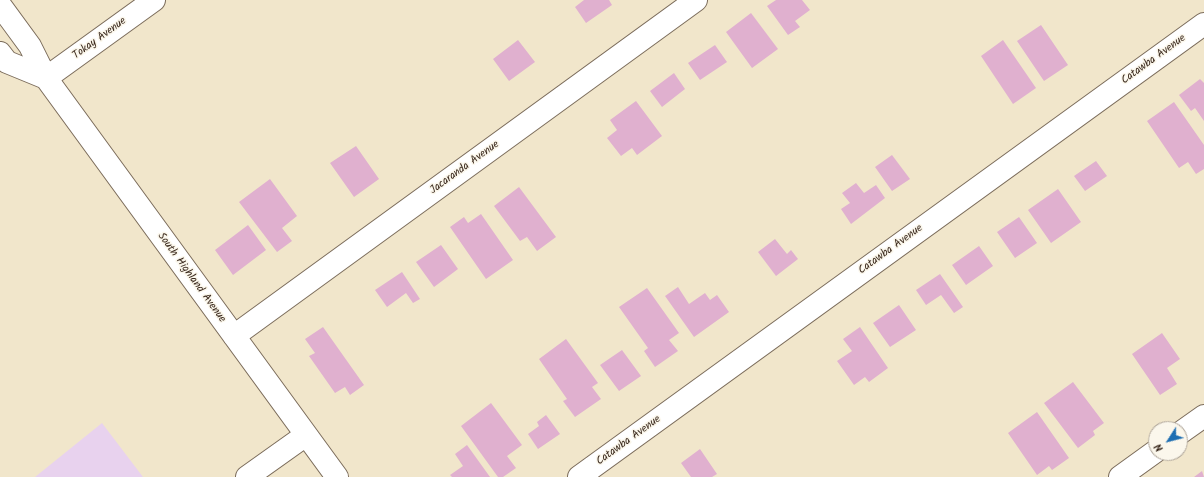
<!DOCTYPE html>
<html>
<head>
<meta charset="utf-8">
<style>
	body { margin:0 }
	#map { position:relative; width:1204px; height:477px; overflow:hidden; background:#f1e6cb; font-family:Kalam,sans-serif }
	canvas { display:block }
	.north { position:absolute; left:1148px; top:421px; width:40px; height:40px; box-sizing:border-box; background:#fbf7ec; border:1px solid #aea59a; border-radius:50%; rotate:234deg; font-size:11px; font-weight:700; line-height:16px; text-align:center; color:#3b2a1e }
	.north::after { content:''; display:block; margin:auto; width:14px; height:18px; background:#1f6fb2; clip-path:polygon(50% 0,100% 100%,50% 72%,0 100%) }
</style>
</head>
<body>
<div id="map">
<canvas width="1204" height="477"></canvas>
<div class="north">N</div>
</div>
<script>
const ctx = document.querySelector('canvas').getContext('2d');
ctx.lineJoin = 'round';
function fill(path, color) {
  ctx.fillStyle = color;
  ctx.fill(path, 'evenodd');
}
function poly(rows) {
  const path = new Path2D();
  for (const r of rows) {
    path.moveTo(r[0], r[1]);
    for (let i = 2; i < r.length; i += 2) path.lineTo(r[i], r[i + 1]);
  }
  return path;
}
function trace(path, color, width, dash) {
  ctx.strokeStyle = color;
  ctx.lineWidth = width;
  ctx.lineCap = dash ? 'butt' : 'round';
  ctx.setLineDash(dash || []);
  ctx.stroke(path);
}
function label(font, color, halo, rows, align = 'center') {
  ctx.font = font + ' Kalam,sans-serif';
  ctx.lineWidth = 3;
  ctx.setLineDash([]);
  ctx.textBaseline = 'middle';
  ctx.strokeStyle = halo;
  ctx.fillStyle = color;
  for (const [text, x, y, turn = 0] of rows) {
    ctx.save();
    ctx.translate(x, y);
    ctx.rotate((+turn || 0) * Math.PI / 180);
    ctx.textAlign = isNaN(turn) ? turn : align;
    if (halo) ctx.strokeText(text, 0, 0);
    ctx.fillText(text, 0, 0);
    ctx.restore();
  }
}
const built = poly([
	[102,423,143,477,35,477]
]);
const building = poly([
	[584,0,609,0,612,5,586,23,575,7],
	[776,0,802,0,810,10,795,21,800,27,788,35,767,6],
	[751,13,778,49,752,68,726,32],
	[1041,25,1068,65,1044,81,1017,41],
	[518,40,535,62,509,81,493,59],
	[1003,40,1036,88,1013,104,981,56],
	[715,45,727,62,700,80,688,63],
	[674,73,685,89,662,107,650,91],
	[1200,79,1204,83,1204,121,1195,108,1191,111,1179,95],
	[636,101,662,136,637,155,632,148,621,156,607,138,617,130,610,120],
	[1174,102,1204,145,1204,169,1196,174,1188,162,1179,168,1147,121],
	[356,146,379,179,354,197,330,163],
	[892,155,910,179,892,191,875,167],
	[1096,161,1107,176,1085,191,1074,176],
	[270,179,297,216,282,228,292,241,277,252,239,202],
	[856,183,864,193,876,185,885,198,851,224,841,209,850,203,842,193],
	[519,187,556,237,537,251,527,237,520,241,494,206],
	[1058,189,1081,222,1051,243,1028,210],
	[481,214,513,260,486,279,450,227,464,217,468,223],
	[1019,217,1037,243,1015,258,997,232],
	[248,225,266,250,233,275,215,250],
	[775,239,787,254,791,250,798,259,776,276,758,252],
	[441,245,458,269,434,287,416,262],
	[979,246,993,266,966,285,952,265],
	[402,272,420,299,413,303,406,293,387,307,375,290],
	[940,274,963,307,954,313,941,295,926,305,916,290],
	[678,287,689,304,705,293,710,300,717,295,729,312,694,337,665,296],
	[647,288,679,333,669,340,678,351,655,367,644,351,648,348,619,307],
	[899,305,916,330,890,347,873,323],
	[323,327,364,385,350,395,345,387,335,393,309,356,315,353,305,339],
	[860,327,888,368,869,382,865,377,854,385,837,361,852,351,843,339],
	[1162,333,1180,359,1167,368,1177,384,1160,395,1132,354],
	[566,339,598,383,592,387,601,399,575,417,563,401,567,399,539,359],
	[622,350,641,376,619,391,600,365],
	[1073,382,1104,423,1093,431,1095,435,1078,448,1044,403],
	[491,403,522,445,507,456,516,468,503,477,498,477,461,426],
	[1037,412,1069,458,1052,470,1049,466,1037,475,1008,433],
	[546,415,560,434,538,449,528,434,539,426,537,422],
	[467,445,490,477,452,477,450,475,463,466,455,454],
	[700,449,717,474,712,477,691,477,681,463],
	[1202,471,1204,477,1194,477]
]);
const minor = poly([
	[0,5,30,46,46,78,337,477],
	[0,53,7,62,46,78],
	[46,78,154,0],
	[234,336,696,0],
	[1180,433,1204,416],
	[247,477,306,435],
	[579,477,1204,24],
	[1120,477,1156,451]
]);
const streetNames = [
	["Tokay Avenue",100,39,-36],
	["Catawba Avenue",1154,60,-36],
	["Jacaranda Avenue",465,168,-36],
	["Catawba Avenue",891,250,-36],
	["South Highland Avenue",191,278,54],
	["Catawba Avenue",629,441,-36]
];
fill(built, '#e8d2ee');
fill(building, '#e0b0cf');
trace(minor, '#7b6c5b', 24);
trace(minor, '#fff', 22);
label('11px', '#3b2a1e', '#fbf7ec', streetNames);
</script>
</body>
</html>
